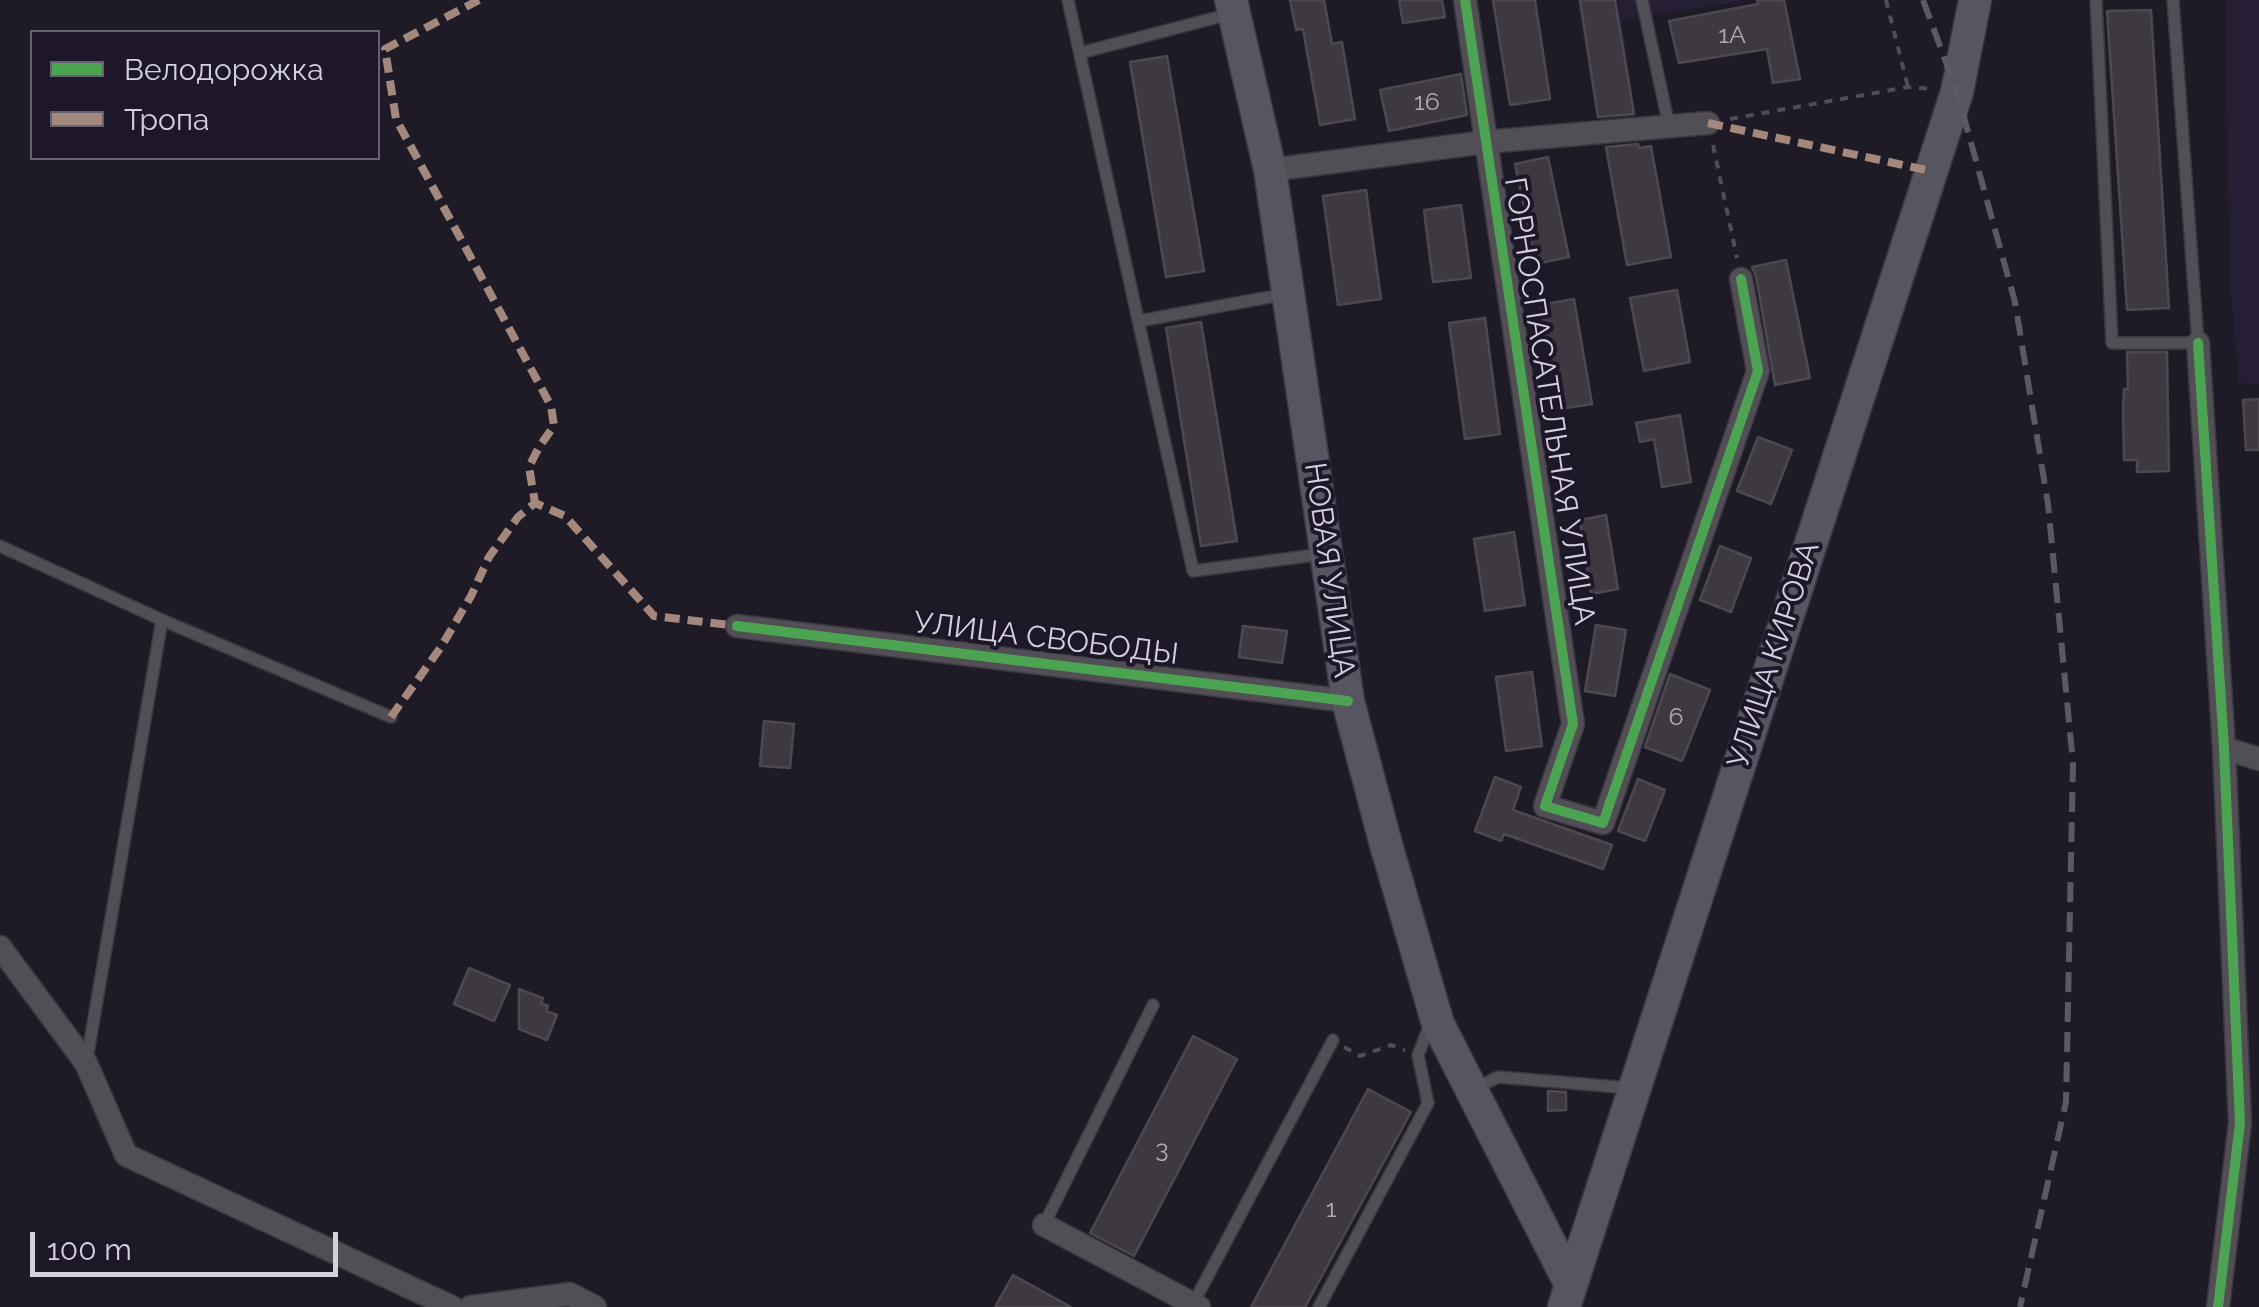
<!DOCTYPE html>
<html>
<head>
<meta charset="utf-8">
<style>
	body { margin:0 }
	#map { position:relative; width:2259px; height:1307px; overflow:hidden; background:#1f1b26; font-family:Raleway,sans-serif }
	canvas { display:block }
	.legend { position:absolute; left:30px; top:30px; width:350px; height:130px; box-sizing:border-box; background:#1e172a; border:2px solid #676172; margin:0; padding:12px 18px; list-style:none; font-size:30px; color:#d4d0dd }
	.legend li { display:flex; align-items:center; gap:20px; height:50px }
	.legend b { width:50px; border:2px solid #676172 }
	.scale { position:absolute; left:30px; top:1232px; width:308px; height:45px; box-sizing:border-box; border:5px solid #d4d0dd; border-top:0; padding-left:12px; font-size:30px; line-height:35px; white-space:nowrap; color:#d4d0dd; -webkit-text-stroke:8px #1e172a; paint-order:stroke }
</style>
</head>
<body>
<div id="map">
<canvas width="2259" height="1307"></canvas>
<ul class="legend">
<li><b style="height:12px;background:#4ca352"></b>Велодорожка</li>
<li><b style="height:12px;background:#a5887d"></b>Тропа</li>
</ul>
<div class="scale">100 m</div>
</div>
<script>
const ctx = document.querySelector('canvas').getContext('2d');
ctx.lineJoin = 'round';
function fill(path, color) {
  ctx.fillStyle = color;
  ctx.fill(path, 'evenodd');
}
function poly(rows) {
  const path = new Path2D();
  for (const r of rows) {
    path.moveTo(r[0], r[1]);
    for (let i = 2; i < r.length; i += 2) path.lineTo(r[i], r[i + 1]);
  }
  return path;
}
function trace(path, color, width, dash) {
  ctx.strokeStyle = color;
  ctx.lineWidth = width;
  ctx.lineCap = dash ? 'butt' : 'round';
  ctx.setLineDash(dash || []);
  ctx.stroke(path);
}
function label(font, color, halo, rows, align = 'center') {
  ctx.font = font + ' Raleway,sans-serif';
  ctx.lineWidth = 8;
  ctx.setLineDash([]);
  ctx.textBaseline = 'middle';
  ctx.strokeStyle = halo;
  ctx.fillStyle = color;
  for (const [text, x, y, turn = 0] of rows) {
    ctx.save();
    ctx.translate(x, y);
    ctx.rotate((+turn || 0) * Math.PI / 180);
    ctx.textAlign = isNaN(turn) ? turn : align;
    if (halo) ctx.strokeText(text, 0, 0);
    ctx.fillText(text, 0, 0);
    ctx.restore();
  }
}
const built = poly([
	[1577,0,1741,0,1741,1,1622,20,1638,137,1601,144],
	[2225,0,2259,0,2259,384,2239,383,2230,283]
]);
const building = poly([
	[1290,0,1324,0,1332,44,1342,42,1355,119,1320,125,1303,29,1296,30,1290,0],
	[1399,0,1442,0,1445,17,1403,23,1399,0],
	[1493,0,1535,0,1550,99,1510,105,1493,0],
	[1580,0,1615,0,1634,114,1598,117,1580,0],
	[1757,0,1784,0,1800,79,1773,83,1767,49,1679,63,1669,21,1758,4,1757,0],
	[2151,10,2169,308,2127,310,2107,11,2151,10],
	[1167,56,1204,271,1166,277,1130,62,1167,56],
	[1461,74,1467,115,1389,131,1380,90,1461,74],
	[1638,144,1639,148,1651,146,1671,257,1627,265,1606,147,1638,144],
	[1548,157,1569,257,1536,264,1515,164,1548,157],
	[1366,190,1381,299,1338,305,1323,196,1366,190],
	[1461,205,1471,278,1433,282,1424,210,1461,205],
	[1786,260,1810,378,1775,385,1756,276,1752,267,1786,260],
	[1677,290,1690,362,1644,371,1630,298,1677,290],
	[1574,299,1592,404,1559,409,1541,305,1574,299],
	[1485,318,1500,434,1465,439,1449,323,1485,318],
	[1201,322,1237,541,1201,546,1166,328,1201,322],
	[2127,352,2167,352,2169,471,2137,472,2137,460,2124,460,2123,407,2124,389,2128,389,2127,352],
	[2259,399,2259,450,2246,450,2243,400,2259,399],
	[1680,415,1691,482,1662,487,1654,439,1640,442,1636,423,1680,415],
	[1758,437,1792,450,1771,504,1737,491,1758,437],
	[1606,515,1618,589,1591,594,1580,520,1606,515],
	[1514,532,1525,605,1485,611,1474,539,1514,532],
	[1720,546,1751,558,1731,612,1700,600,1720,546],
	[1596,625,1626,630,1615,696,1585,691,1596,625],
	[1243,626,1287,631,1282,663,1239,657,1243,626],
	[1532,672,1542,746,1506,751,1496,677,1532,672],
	[1670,674,1710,690,1682,761,1645,747,1670,674],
	[764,721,794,724,790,768,760,766,764,721],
	[1495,777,1521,787,1513,810,1612,845,1603,869,1504,834,1501,841,1475,831,1495,777],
	[1638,779,1665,790,1645,841,1618,831,1638,779],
	[469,968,510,985,494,1021,454,1004,469,968],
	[519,989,543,998,541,1003,548,1006,546,1011,557,1015,547,1040,519,1029,519,989],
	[1193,1036,1237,1059,1134,1256,1090,1233,1193,1036],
	[1368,1089,1411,1112,1305,1307,1251,1307,1368,1089],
	[1548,1091,1566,1092,1566,1110,1548,1111,1548,1091],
	[1013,1275,1071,1307,995,1307,1013,1275]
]);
const path = poly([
	[1886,0,1908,87],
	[1730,119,1908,87,1932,89],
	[1713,145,1737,258],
	[1344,1047,1360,1056,1391,1045,1405,1050]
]);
const lane = poly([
	[1068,0,1193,571,1323,554],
	[1642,0,1669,126],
	[2096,0,2112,343,2198,343,2173,0],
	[1080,53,1230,14],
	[1139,321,1286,294],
	[0,546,162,620,87,1059],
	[162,620,391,717],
	[1476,1088,1498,1077,1630,1088],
	[1044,1225,1153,1005],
	[1193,1304,1333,1040],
	[1319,1307,1428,1103,1418,1055,1429,1027,1434,1025]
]);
const street = poly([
	[1465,0,1573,724,1545,806,1603,823,1758,371,1741,279],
	[1270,170,1485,142,1708,123],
	[2198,343,2224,748,2240,1123,2218,1307],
	[737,626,1348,701],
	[2224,748,2259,759],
	[0,947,86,1063,126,1155,452,1307],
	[1044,1225,1199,1307],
	[471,1307,570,1294,595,1307]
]);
const secondary = poly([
	[1231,0,1270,170,1348,701,1385,841,1438,1024,1570,1283],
	[1564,1307,1957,92,1975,0]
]);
const rail = poly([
	[1923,0,1957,92,2015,302,2048,504,2073,763,2066,1102,2020,1307]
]);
const quiet = poly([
	[479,0,385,49,396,119,551,406,554,426,539,447,529,467,535,503],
	[1708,123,1931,171],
	[391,717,441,647,471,596,489,557,518,517,535,503,565,516,654,616,737,626]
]);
const cycleway = poly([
	[1465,0,1573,724,1545,806,1603,823,1758,371,1741,279],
	[2198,343,2224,748,2240,1123,2218,1307],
	[737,626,1348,701]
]);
const numberNames = [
	["1А",1732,35],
	["16",1427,102],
	["6",1676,717],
	["3",1162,1149],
	["1",1331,1209]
];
const streetNames = [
	["ГОРНОСПАСАТЕЛЬНАЯ УЛИЦА",1549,401,81],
	["НОВАЯ УЛИЦА",1329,570,82],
	["УЛИЦА СВОБОДЫ",1046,639,7],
	["УЛИЦА КИРОВА",1774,655,-72]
];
fill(built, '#261e35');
fill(building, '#3e3940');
trace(building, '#4d4750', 2.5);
trace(lane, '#3a373f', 14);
trace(street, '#3a373f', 25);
trace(secondary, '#3a373f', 35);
trace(path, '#504d56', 4, [8, 8]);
trace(lane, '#514e56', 11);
trace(street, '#514e56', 22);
trace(secondary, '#565560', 32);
trace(rail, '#5b5962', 6, [20, 10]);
trace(quiet, '#a5887d', 8, [15, 8]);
trace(cycleway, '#4ca352', 10);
label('25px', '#aeaab6', null, numberNames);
label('30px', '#d4d0dd', '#1e172a', streetNames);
</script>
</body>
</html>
